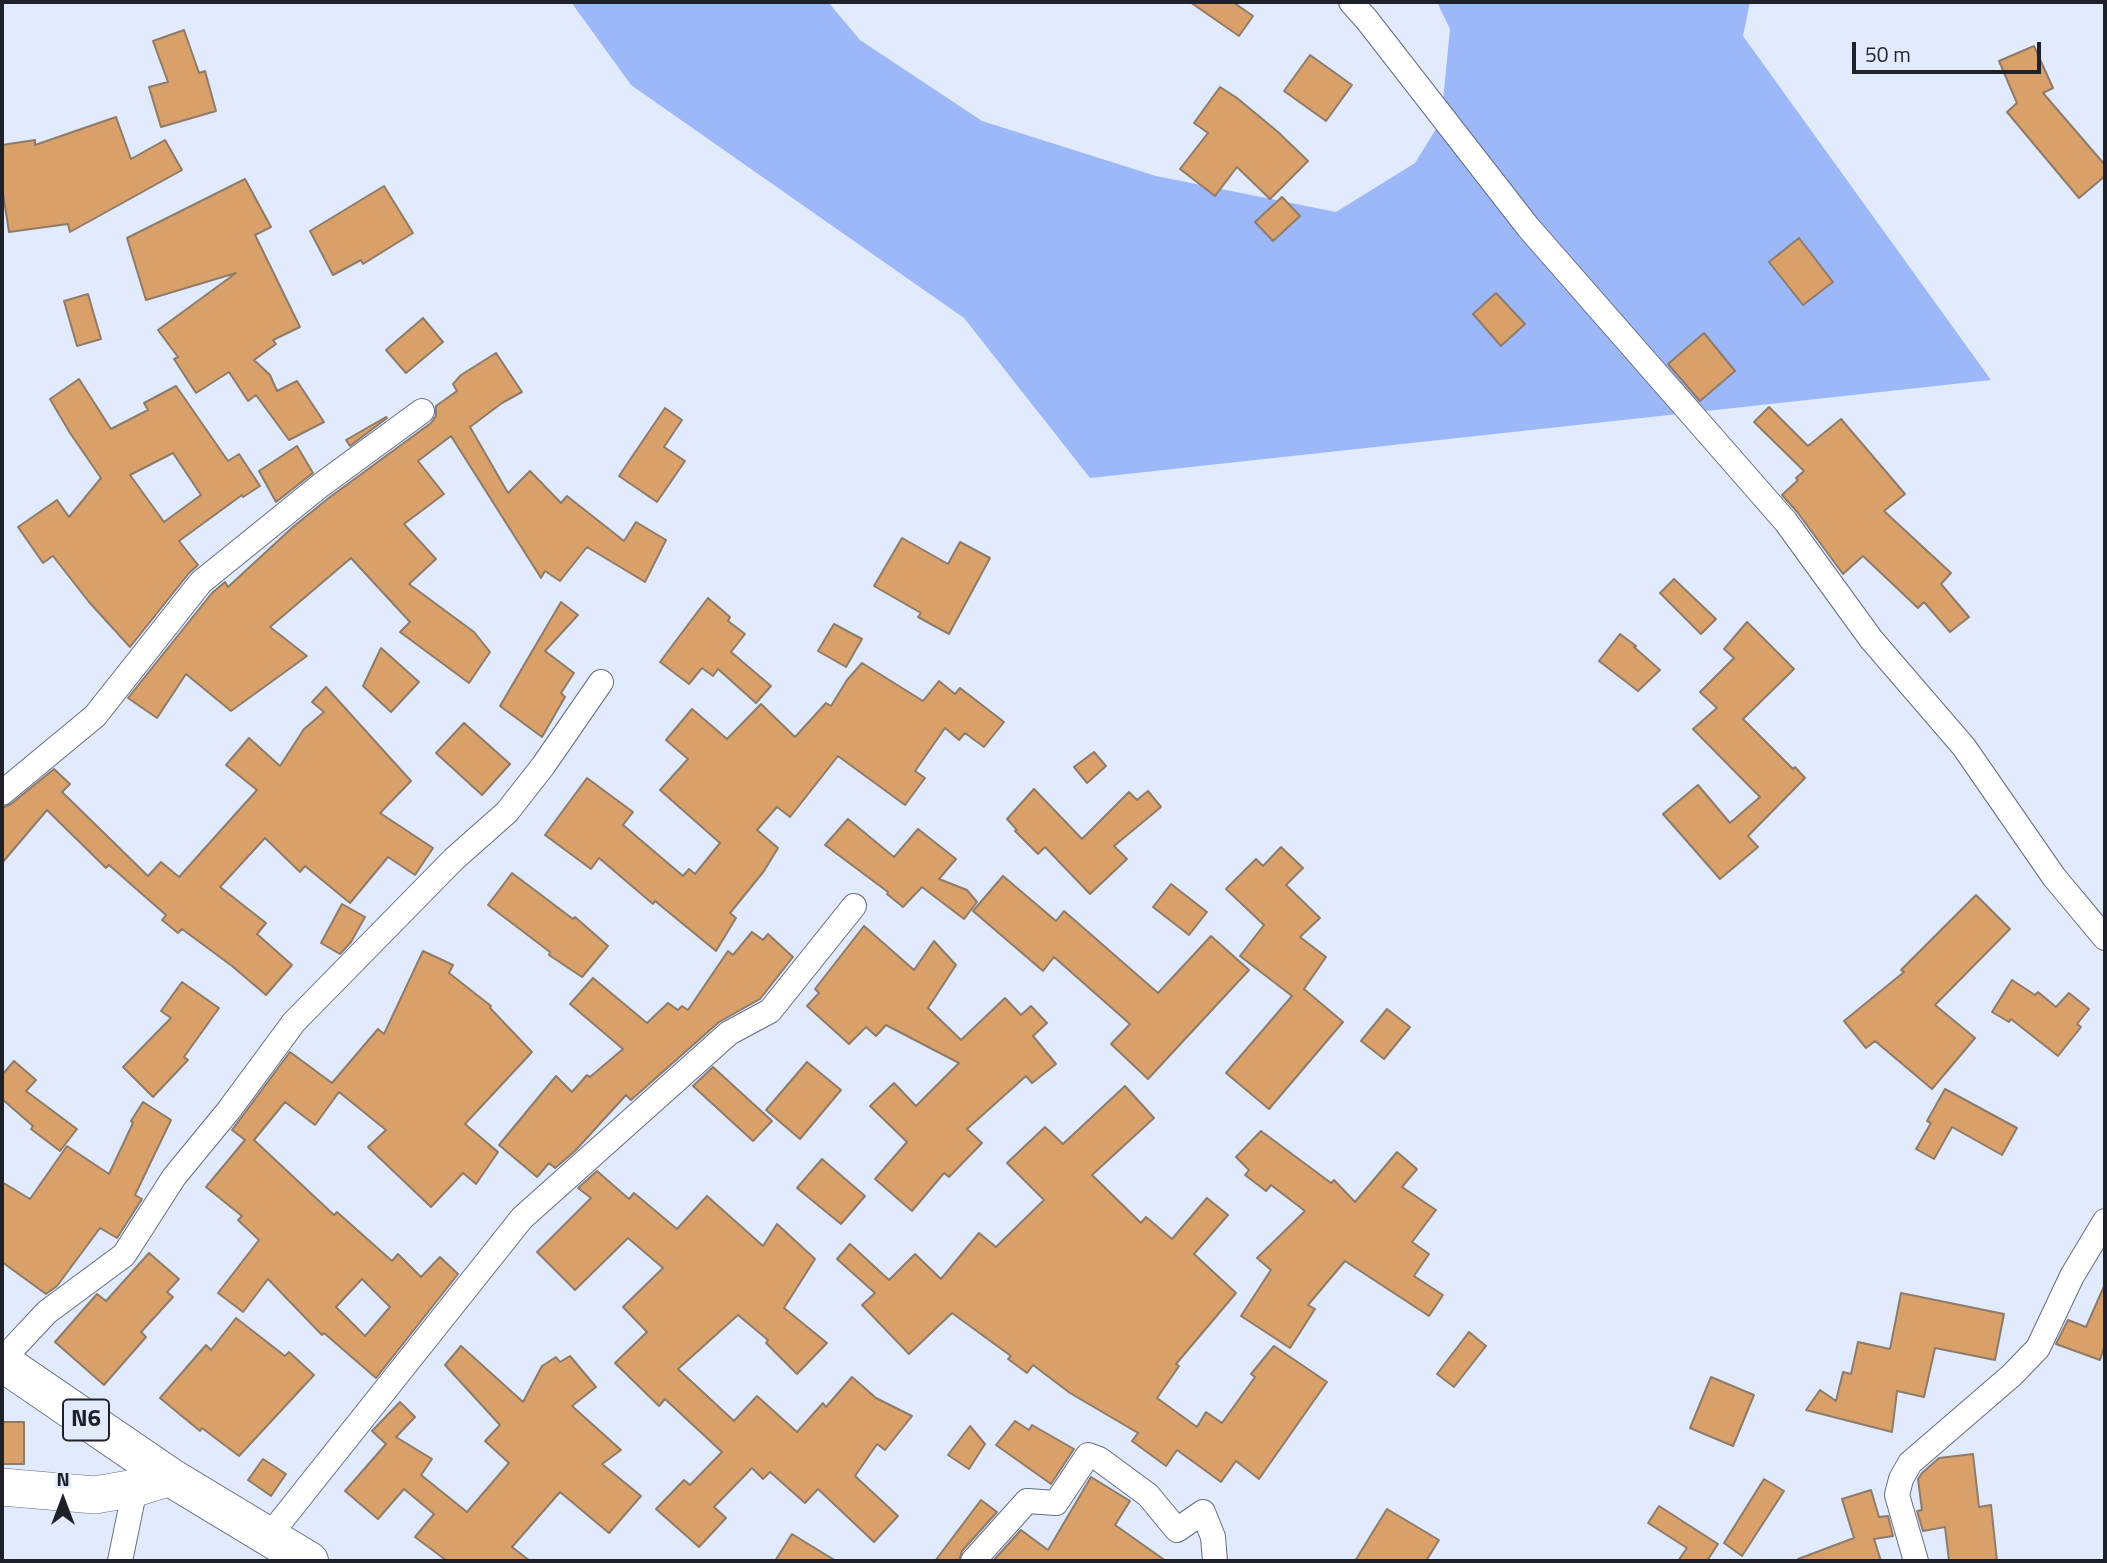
<!DOCTYPE html>
<html>
<head>
<meta charset="utf-8">
<style>
	body { margin:0 }
	#map { position:relative; width:2107px; height:1563px; overflow:hidden; background:#e2ebfe; font-family:"Titillium Web",sans-serif }
	canvas { display:block }
	.frame { position:absolute; inset:0; border:4px solid #1e212a; pointer-events:none }
	.north { position:absolute; left:28px; top:1465px; width:70px; height:70px; -webkit-text-stroke:5px #e2ebfe; paint-order:stroke; rotate:0deg; font-size:19px; font-weight:700; line-height:28px; text-align:center; color:#1e212a }
	.north::after { content:''; display:block; margin:auto; width:24px; height:32px; background:#1e212a; clip-path:polygon(50% 0,100% 100%,50% 72%,0 100%) }
	.scale { position:absolute; left:1852px; top:42px; width:189px; height:32px; box-sizing:border-box; border:4px solid #1e212a; border-top:0; padding-left:9px; font-size:21px; line-height:24px; white-space:nowrap; color:#1e212a; -webkit-text-stroke:5px #e2ebfe; paint-order:stroke }
</style>
</head>
<body>
<div id="map">
<canvas width="2107" height="1563"></canvas>
<div class="frame"></div>
<div class="north">N</div>
<div class="scale">50 m</div>
</div>
<script>
const ctx = document.querySelector('canvas').getContext('2d');
ctx.lineJoin = 'round';
function fill(path, color) {
  ctx.fillStyle = color;
  ctx.fill(path, 'evenodd');
}
function poly(rows) {
  const path = new Path2D();
  for (const r of rows) {
    path.moveTo(r[0], r[1]);
    for (let i = 2; i < r.length; i += 2) path.lineTo(r[i], r[i + 1]);
  }
  return path;
}
function trace(path, color, width, dash) {
  ctx.strokeStyle = color;
  ctx.lineWidth = width;
  ctx.lineCap = dash ? 'butt' : 'round';
  ctx.setLineDash(dash || []);
  ctx.stroke(path);
}
function label(font, color, halo, rows, align = 'center') {
  ctx.font = font + ' "Titillium Web",sans-serif';
  ctx.lineWidth = 7;
  ctx.setLineDash([]);
  ctx.textBaseline = 'middle';
  ctx.strokeStyle = halo;
  ctx.fillStyle = color;
  for (const [text, x, y, turn = 0] of rows) {
    ctx.save();
    ctx.translate(x, y);
    ctx.rotate((+turn || 0) * Math.PI / 180);
    ctx.textAlign = isNaN(turn) ? turn : align;
    if (halo) ctx.strokeText(text, 0, 0);
    ctx.fillText(text, 0, 0);
    ctx.restore();
  }
}
const forest = poly([
	[571,2,828,2,860,40,982,121,1156,176,1336,212,1415,163,1441,121,1450,29,1437,2,1750,2,1743,36,1991,380,1090,478,964,318,631,85]
]);
const building = poly([
	[1190,2,1233,2,1253,16,1239,36,1190,2],
	[184,30,199,73,205,71,216,111,161,127,149,87,168,82,153,41,184,30],
	[2034,46,2053,88,2043,93,2105,165,2105,176,2079,198,2007,112,2017,103,1999,61,2034,46],
	[1310,55,1352,85,1326,121,1284,91,1310,55],
	[1220,87,1237,98,1278,132,1308,161,1270,199,1237,167,1215,196,1180,169,1208,133,1194,123,1220,87],
	[116,117,131,159,165,140,182,170,70,232,68,224,9,232,2,187,2,145,35,140,35,145,116,117],
	[245,179,271,227,255,235,300,327,273,340,276,344,254,360,270,375,277,391,297,381,324,422,289,440,256,395,248,401,229,372,196,393,174,359,178,357,158,330,236,273,146,300,127,238,245,179],
	[384,186,413,233,363,264,361,260,333,275,310,231,384,186],
	[1282,197,1300,216,1273,241,1255,222,1282,197],
	[1799,238,1833,282,1803,305,1769,262,1799,238],
	[1496,293,1525,324,1501,346,1473,314,1496,293],
	[88,294,101,339,77,346,64,301,88,294],
	[423,318,443,342,406,373,386,350,423,318],
	[1704,333,1735,371,1700,401,1668,364,1704,333],
	[496,353,522,392,502,403,470,427,508,493,530,471,561,503,567,496,624,541,636,522,666,540,645,582,587,547,560,581,545,571,541,578,451,436,418,461,444,494,404,524,436,559,409,584,474,632,490,652,469,683,400,632,410,622,351,558,270,627,307,656,231,711,186,674,157,718,128,698,212,593,225,582,228,587,293,527,330,497,431,423,436,416,436,406,457,391,453,384,461,375,496,353],
	[79,379,111,429,148,410,144,403,176,386,228,461,239,454,260,486,243,497,242,495,179,541,198,565,189,573,130,647,89,602,53,556,43,563,18,527,57,500,69,517,101,478,70,433,50,399,79,379],
	[173,453,201,495,164,522,130,475,173,453],
	[1769,407,1808,446,1841,419,1905,494,1884,511,1951,573,1941,584,1969,617,1950,632,1924,602,1918,608,1863,556,1843,574,1798,513,1782,495,1798,480,1796,478,1804,471,1754,422,1769,407],
	[665,408,682,420,664,447,685,461,657,502,619,476,665,408],
	[386,417,387,418,350,446,346,440,386,417],
	[297,446,313,473,276,502,259,471,297,446],
	[902,538,948,564,960,542,990,558,949,634,918,617,921,613,874,586,902,538],
	[1674,579,1716,619,1701,634,1660,593,1674,579],
	[708,598,730,617,728,621,745,634,731,652,771,686,756,703,718,669,713,676,702,668,689,684,660,662,708,598],
	[561,602,578,615,545,651,574,673,561,693,565,697,542,737,500,706,561,602],
	[1747,622,1794,669,1743,719,1793,769,1795,767,1805,778,1748,836,1758,847,1720,879,1663,814,1698,785,1730,823,1760,797,1693,729,1717,708,1700,692,1734,658,1724,649,1747,622],
	[834,624,862,639,846,667,818,651,834,624],
	[1620,634,1636,646,1634,647,1660,670,1638,691,1599,661,1620,634],
	[381,648,419,682,391,712,363,686,381,648],
	[862,663,923,701,939,681,955,694,960,688,1004,722,984,747,965,733,959,740,945,728,915,771,925,778,905,805,838,756,790,817,777,807,757,830,778,848,764,871,730,913,736,918,716,951,655,901,653,904,599,858,591,869,545,835,587,778,633,812,623,825,683,876,689,869,695,874,720,843,660,790,688,759,666,740,692,709,727,739,761,704,795,737,826,703,831,706,847,680,862,663],
	[326,687,411,781,380,813,433,848,415,875,388,857,350,903,305,866,300,872,265,838,220,887,266,923,257,934,292,965,266,995,232,966,182,929,178,933,162,920,166,915,109,865,106,868,47,810,2,863,2,808,11,804,54,769,70,784,62,792,148,876,161,862,179,877,257,790,226,765,249,738,280,766,304,729,324,712,312,702,326,687],
	[464,723,510,764,482,795,436,753,464,723],
	[1094,752,1106,766,1087,783,1074,767,1094,752],
	[1034,789,1082,839,1129,792,1137,800,1148,791,1161,807,1114,846,1127,859,1090,894,1045,847,1038,854,1015,831,1017,830,1007,819,1034,789],
	[848,819,894,857,918,829,956,859,939,879,967,890,977,902,964,919,922,887,903,907,887,894,888,892,825,845,848,819],
	[1281,847,1303,868,1286,885,1320,918,1300,937,1326,957,1304,989,1343,1022,1269,1109,1226,1073,1292,996,1240,956,1264,925,1226,889,1256,859,1263,866,1281,847],
	[512,873,573,919,575,917,608,946,582,977,549,955,550,952,488,905,512,873],
	[1003,876,1056,921,1064,911,1158,993,1211,936,1249,970,1148,1079,1111,1044,1130,1024,1054,957,1043,971,973,911,1003,876],
	[1171,884,1207,912,1189,935,1153,907,1171,884],
	[1976,895,2010,929,1935,1005,1975,1038,1932,1089,1875,1041,1866,1048,1844,1021,1904,972,1901,970,1976,895],
	[342,904,365,917,351,942,340,954,321,943,342,904],
	[864,926,914,970,934,941,956,965,928,1008,961,1040,1005,998,1021,1015,1031,1006,1047,1023,1033,1036,1056,1064,1032,1083,1026,1076,967,1129,982,1143,949,1177,944,1173,912,1211,875,1179,907,1142,870,1106,894,1083,916,1106,959,1063,886,1025,876,1036,866,1027,849,1044,807,1006,819,993,815,989,864,926],
	[752,932,763,940,768,934,793,957,760,999,719,1022,631,1100,626,1095,575,1151,555,1168,549,1163,537,1177,499,1145,556,1076,572,1092,587,1075,590,1077,623,1049,570,1004,593,978,647,1023,668,1003,678,1010,682,1006,688,1010,728,951,733,955,752,932],
	[423,951,453,965,449,973,491,1006,490,1008,532,1052,465,1124,498,1152,476,1184,463,1173,431,1207,368,1147,386,1130,339,1092,315,1125,285,1102,254,1140,334,1215,337,1212,392,1261,398,1254,421,1277,440,1257,458,1274,376,1378,324,1333,322,1335,268,1279,243,1312,218,1293,259,1240,238,1220,242,1216,206,1187,245,1140,232,1130,290,1052,332,1083,378,1029,384,1034,423,951],
	[362,1279,390,1307,365,1336,336,1307,362,1279],
	[2012,980,2035,995,2038,992,2056,1007,2069,993,2089,1009,2077,1024,2081,1027,2058,1056,2011,1019,2009,1022,1992,1012,2012,980],
	[182,982,219,1008,184,1057,188,1060,153,1097,123,1067,171,1018,161,1011,182,982],
	[1387,1009,1410,1027,1384,1059,1361,1041,1387,1009],
	[14,1061,36,1080,26,1091,77,1129,60,1151,31,1129,33,1126,2,1099,2,1075,14,1061],
	[807,1062,841,1090,800,1139,766,1110,807,1062],
	[713,1067,772,1121,753,1141,693,1086,713,1067],
	[1125,1086,1154,1118,1092,1175,1141,1223,1146,1217,1172,1239,1207,1198,1228,1215,1194,1254,1236,1293,1176,1364,1179,1366,1157,1398,1197,1427,1206,1412,1222,1423,1255,1377,1251,1374,1274,1346,1327,1382,1259,1479,1236,1461,1221,1482,1177,1450,1166,1466,1132,1441,1138,1433,1070,1393,1033,1365,1027,1373,1008,1359,1011,1356,952,1313,909,1354,862,1305,875,1293,837,1259,850,1244,889,1280,915,1254,941,1279,979,1233,996,1247,1044,1200,1007,1163,1045,1127,1063,1144,1125,1086],
	[1945,1089,2017,1128,2002,1155,1952,1127,1934,1159,1916,1149,1931,1123,1927,1121,1945,1089],
	[143,1102,171,1120,135,1195,142,1199,117,1238,100,1228,57,1286,46,1294,2,1262,2,1182,30,1199,67,1146,109,1174,133,1123,131,1121,143,1102],
	[1261,1131,1331,1183,1334,1180,1355,1202,1397,1152,1417,1169,1402,1187,1436,1210,1412,1242,1429,1254,1414,1276,1443,1295,1429,1316,1345,1261,1308,1305,1315,1309,1290,1348,1241,1316,1271,1270,1257,1258,1305,1211,1271,1185,1266,1191,1245,1175,1249,1170,1236,1157,1261,1131],
	[822,1159,865,1196,841,1224,797,1188,822,1159],
	[597,1171,629,1199,634,1193,677,1229,707,1196,763,1246,777,1224,815,1259,784,1308,827,1343,797,1374,766,1343,768,1340,738,1315,678,1369,734,1421,757,1396,797,1432,823,1403,826,1407,852,1377,876,1398,912,1416,885,1450,877,1444,855,1476,898,1516,874,1542,818,1489,805,1503,770,1472,763,1479,752,1468,714,1507,726,1518,699,1547,656,1509,684,1480,690,1485,722,1452,665,1399,659,1406,615,1363,647,1332,623,1307,663,1268,628,1238,575,1290,537,1252,591,1198,578,1188,597,1171],
	[149,1253,179,1279,167,1292,173,1297,141,1332,146,1337,104,1385,55,1342,97,1294,106,1301,149,1253],
	[2105,1284,2105,1345,2100,1360,2056,1344,2068,1320,2086,1327,2105,1284],
	[1901,1293,2004,1314,1995,1360,1935,1348,1924,1397,1897,1391,1892,1432,1806,1410,1820,1390,1836,1401,1843,1372,1851,1374,1858,1342,1890,1349,1901,1293],
	[236,1318,285,1356,289,1352,314,1375,239,1456,202,1428,200,1431,160,1398,206,1345,211,1350,236,1318],
	[1469,1332,1486,1346,1454,1387,1437,1374,1469,1332],
	[461,1346,523,1402,542,1366,556,1357,560,1362,570,1356,596,1387,572,1406,621,1450,602,1464,641,1496,609,1533,560,1492,512,1547,530,1561,447,1561,415,1537,434,1514,404,1489,378,1519,345,1491,386,1444,372,1431,400,1402,415,1417,396,1437,432,1459,421,1475,467,1512,509,1463,485,1441,500,1425,445,1365,461,1346],
	[1711,1377,1754,1395,1733,1446,1690,1428,1711,1377],
	[1015,1421,1029,1430,1032,1425,1074,1449,1051,1484,996,1445,1015,1421],
	[2,1422,24,1422,24,1464,2,1464,2,1422],
	[970,1426,985,1444,969,1469,948,1455,970,1426],
	[1973,1454,1979,1507,1991,1505,1997,1561,1949,1561,1945,1527,1923,1531,1917,1511,1922,1510,1918,1479,1922,1473,1939,1458,1973,1454],
	[263,1459,286,1474,271,1496,248,1480,263,1459],
	[1091,1477,1130,1501,1115,1525,1166,1561,993,1561,1021,1530,1048,1550,1091,1477],
	[1764,1479,1784,1491,1742,1556,1724,1543,1764,1479],
	[1871,1490,1879,1517,1888,1516,1893,1536,1874,1539,1881,1561,1798,1561,1798,1559,1854,1538,1842,1499,1871,1490],
	[981,1500,997,1512,962,1551,959,1561,935,1561,981,1500],
	[1659,1506,1718,1544,1707,1561,1678,1561,1687,1548,1648,1523,1659,1506],
	[1387,1509,1439,1540,1426,1561,1355,1561,1387,1509],
	[792,1534,836,1561,775,1561,792,1534]
]);
const street = poly([
	[1351,2,1367,20,1528,227,1786,522,1871,639,1964,747,2054,877,2105,938],
	[2,793,95,716,201,582,321,485,422,411],
	[2,1360,47,1312,124,1255,174,1177,229,1110,294,1022,454,859,507,812,543,766,601,682],
	[269,1536,522,1218,729,1033,770,1011,854,906],
	[120,1561,135,1488],
	[973,1561,1027,1501,1056,1503,1088,1455,1099,1459,1148,1495,1177,1530,1203,1512,1213,1537,1215,1561],
	[1916,1561,1897,1495,1901,1479,1910,1463,2012,1375,2038,1348,2072,1276,2105,1221]
]);
const secondary = poly([
	[2,1487,95,1495,135,1488,170,1477]
]);
const highway = poly([
	[2,1362,170,1477,309,1561]
]);
const shields = [
	[86,1420,46]
];
const shieldNames = [
	["N6",86,1420]
];
fill(forest, '#9cb8f9');
fill(building, '#d9a069');
trace(building, '#8e7b69', 2);
trace(street, '#636c80', 26);
trace(secondary, '#636c80', 38);
trace(highway, '#636c80', 40);
trace(street, '#fff', 24);
trace(secondary, '#fff', 37);
trace(highway, '#fff', 38);
for (const [x, y, w] of shields) {
  const box = new Path2D();
  box.roundRect(x - w / 2, y - 20.5, w, 41, 5);
  ctx.fillStyle = '#e2ebfe';
  ctx.fill(box);
  trace(box, '#1e212a', 2);
}
label('bold 24px', '#1e212a', null, shieldNames);
</script>
</body>
</html>
